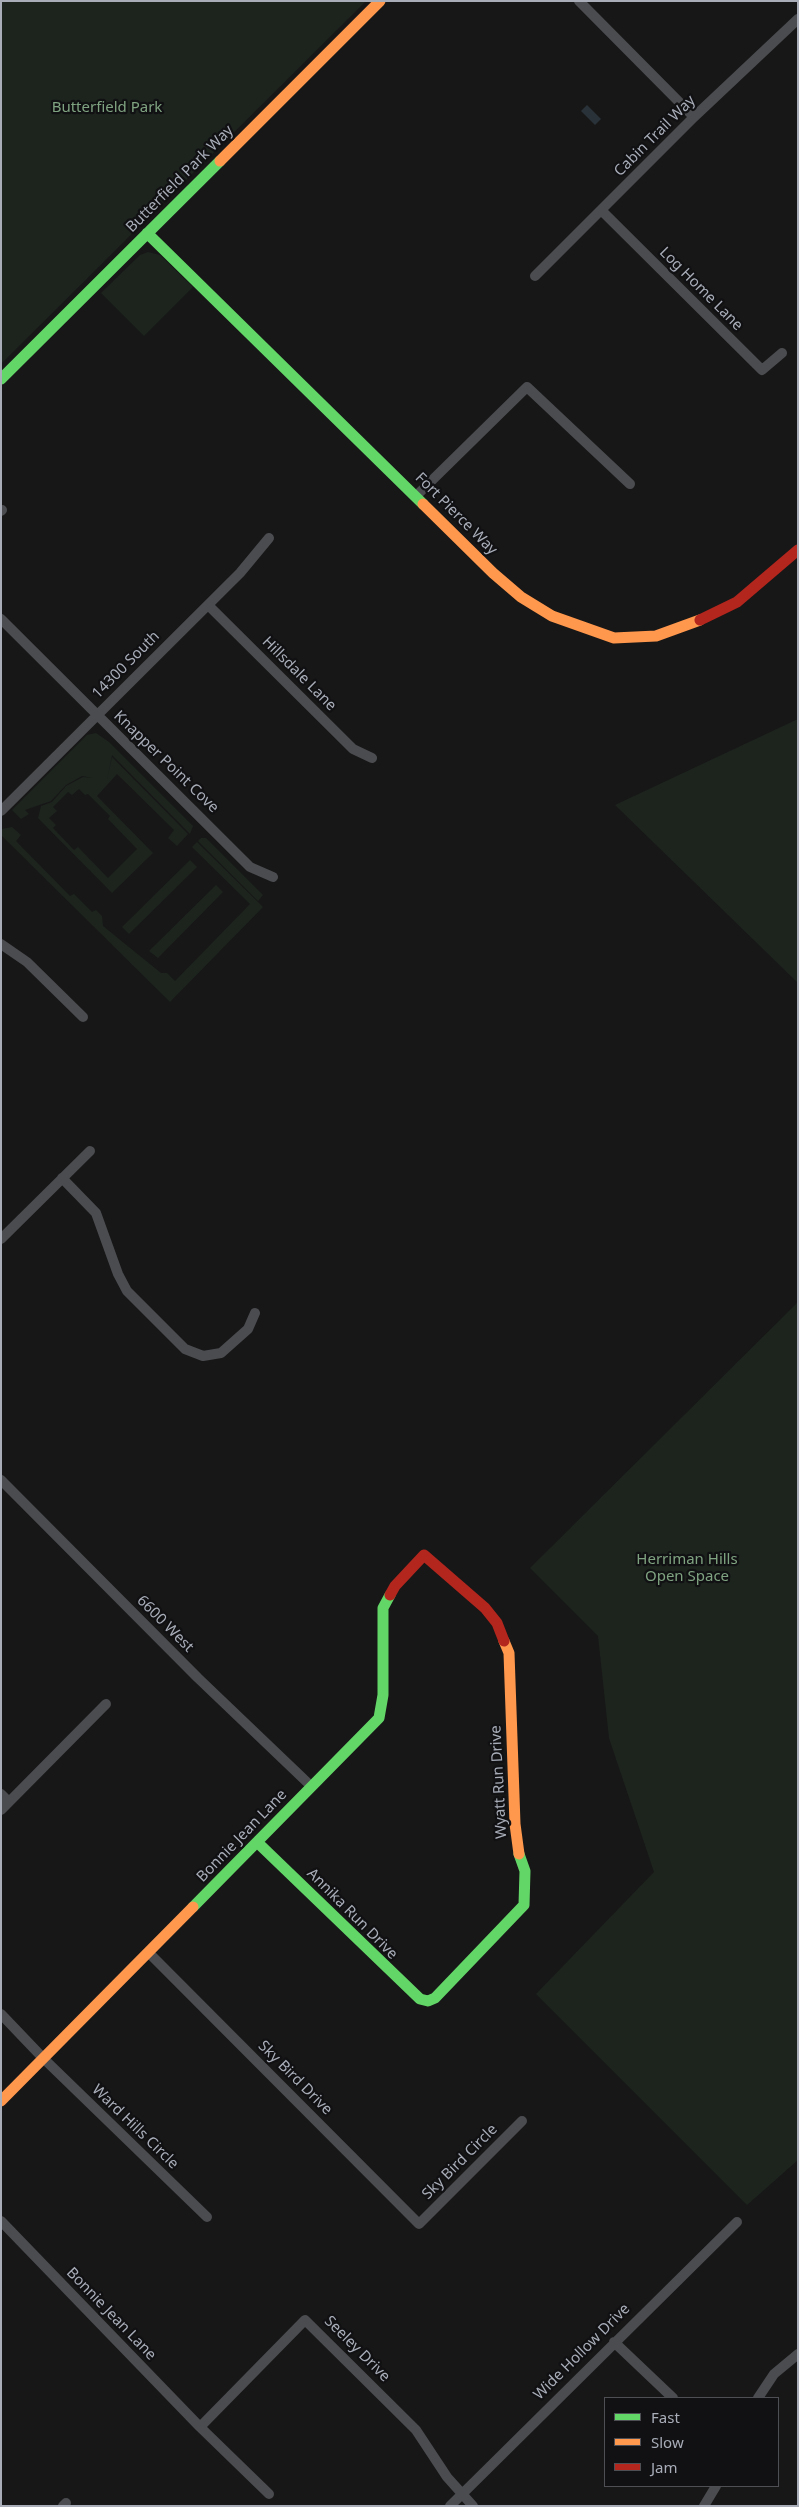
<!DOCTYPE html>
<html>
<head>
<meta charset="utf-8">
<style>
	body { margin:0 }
	#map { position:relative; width:799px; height:2507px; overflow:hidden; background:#171717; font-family:"Noto Sans",sans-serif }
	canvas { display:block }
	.frame { position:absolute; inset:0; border:2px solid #a8adb8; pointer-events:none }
	.legend { position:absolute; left:604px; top:2397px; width:175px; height:90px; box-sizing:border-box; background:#111113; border:1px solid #4d4f55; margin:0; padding:6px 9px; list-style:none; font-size:15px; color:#a8adb8 }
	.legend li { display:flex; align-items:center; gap:10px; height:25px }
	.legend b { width:25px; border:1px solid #4d4f55 }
</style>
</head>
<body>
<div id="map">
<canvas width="799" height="2507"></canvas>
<div class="frame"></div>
<ul class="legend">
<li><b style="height:6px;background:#63d668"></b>Fast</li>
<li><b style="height:6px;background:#ff974d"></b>Slow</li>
<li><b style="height:6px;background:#b3261e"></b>Jam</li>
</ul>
</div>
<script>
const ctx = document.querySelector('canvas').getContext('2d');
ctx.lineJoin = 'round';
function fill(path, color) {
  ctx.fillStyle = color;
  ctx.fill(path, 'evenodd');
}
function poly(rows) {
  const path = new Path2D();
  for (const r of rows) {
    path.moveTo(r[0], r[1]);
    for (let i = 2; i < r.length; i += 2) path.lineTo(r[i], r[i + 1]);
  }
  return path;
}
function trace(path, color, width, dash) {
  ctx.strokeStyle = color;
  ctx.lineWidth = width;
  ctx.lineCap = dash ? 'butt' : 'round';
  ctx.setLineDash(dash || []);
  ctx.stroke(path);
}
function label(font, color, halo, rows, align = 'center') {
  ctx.font = font + ' "Noto Sans",sans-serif';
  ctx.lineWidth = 4.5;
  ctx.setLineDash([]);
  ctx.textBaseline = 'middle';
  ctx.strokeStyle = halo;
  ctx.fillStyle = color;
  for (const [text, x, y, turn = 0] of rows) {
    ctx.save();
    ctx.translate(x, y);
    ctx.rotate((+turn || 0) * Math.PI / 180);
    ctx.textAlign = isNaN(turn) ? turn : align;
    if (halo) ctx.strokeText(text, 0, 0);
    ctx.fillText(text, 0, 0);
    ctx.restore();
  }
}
const green = poly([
	[1,1,366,1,1,364],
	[148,252,160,255,193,287,144,336,101,293,140,255],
	[798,719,798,983,615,805],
	[96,733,109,742,193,826,190,834,112,755,107,780,112,757,188,834,177,846,168,838,174,830,117,774,97,796,153,853,112,893,38,818,41,806,52,802,66,786,83,777,93,778,82,776,66,785,51,801,25,810,29,814,21,819,12,810,87,735],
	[79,789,85,795,88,794,110,816,108,819,137,849,108,878,78,847,74,850,53,828,56,825,49,818,57,811,53,807,68,792,72,795],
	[12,827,21,835,16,841,70,896,74,894,92,912,96,910,102,916,103,926,161,973,167,973,175,981,250,904,192,847,197,842,263,907,170,1002,1,835,1,829],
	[201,838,206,838,263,895,258,901,198,841],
	[190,860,197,867,129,934,122,927],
	[216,885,223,892,158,958,149,951],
	[798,1302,798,2160,747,2205,536,1994,654,1872,609,1738,598,1636,530,1568]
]);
const water = poly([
	[587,105,601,119,595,125,581,111]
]);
const street = poly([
	[579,1,694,117],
	[601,210,762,370,782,353],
	[535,276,694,117,798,19],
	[416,496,527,387,630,484],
	[1,511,2,510],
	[208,605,353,749,372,758],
	[1,619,250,867,273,877],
	[1,811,240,573,269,538],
	[1,944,27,962,83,1017],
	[62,1178,96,1213,118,1274,127,1291,185,1349,203,1356,221,1353,248,1329,255,1313],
	[1,1239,90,1151],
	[1,1480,198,1678,311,1786],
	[1,1794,9,1802],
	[1,1810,106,1704],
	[149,1953,419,2224,522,2121],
	[1,2014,43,2058,207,2217],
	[1,2221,200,2427,269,2494],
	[614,2342,673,2398],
	[758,2398,774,2374,798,2354],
	[200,2427,305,2320,416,2430,447,2477,473,2506],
	[63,2506,66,2503],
	[450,2506,737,2222],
	[704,2506,716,2486]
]);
const fast = poly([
	[147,233,423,504],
	[1,379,220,161],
	[257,1842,420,1999,428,2001,435,1998,524,1905,525,1871,519,1854],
	[193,1907,379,1718,383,1695,383,1608,390,1595]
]);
const slow = poly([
	[220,161,380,1],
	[423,504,493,573,521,597,552,616,614,638,656,636,700,620],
	[504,1641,509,1653,515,1824,519,1854],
	[1,2101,193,1907]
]);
const jam = poly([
	[700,620,737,602,798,550],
	[390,1595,395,1586,424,1555,485,1608,497,1623,504,1641]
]);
const parkNames = [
	["Butterfield Park",107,108],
	["Herriman Hills",687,1560],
	["Open Space",687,1577]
];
const streetNames = [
	["Cabin Trail Way",655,136,-45],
	["Butterfield Park Way",180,179,-45],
	["Log Home Lane",701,289,45],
	["Fort Pierce Way",456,514,45],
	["14300 South",126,665,-45],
	["Hillsdale Lane",299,674,45],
	["Knapper Point Cove",166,762,44],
	["6600 West",165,1624,45],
	["Wyatt Run Drive",499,1782,-93],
	["Bonnie Jean Lane",242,1836,-46],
	["Annika Run Drive",352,1914,45],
	["Sky Bird Drive",295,2078,45],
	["Ward Hills Circle",135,2127,44],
	["Sky Bird Circle",460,2162,-45],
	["Bonnie Jean Lane",111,2314,46],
	["Seeley Drive",357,2349,45],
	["Wide Hollow Drive",582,2352,-45]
];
fill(green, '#1d241e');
fill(water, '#2a3239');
trace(street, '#4b4c50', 10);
trace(fast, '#63d668', 11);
trace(slow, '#ff974d', 11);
trace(jam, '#b3261e', 11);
label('15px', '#7fa381', '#111113', parkNames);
label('15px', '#a8adb8', '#111113', streetNames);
</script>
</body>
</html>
